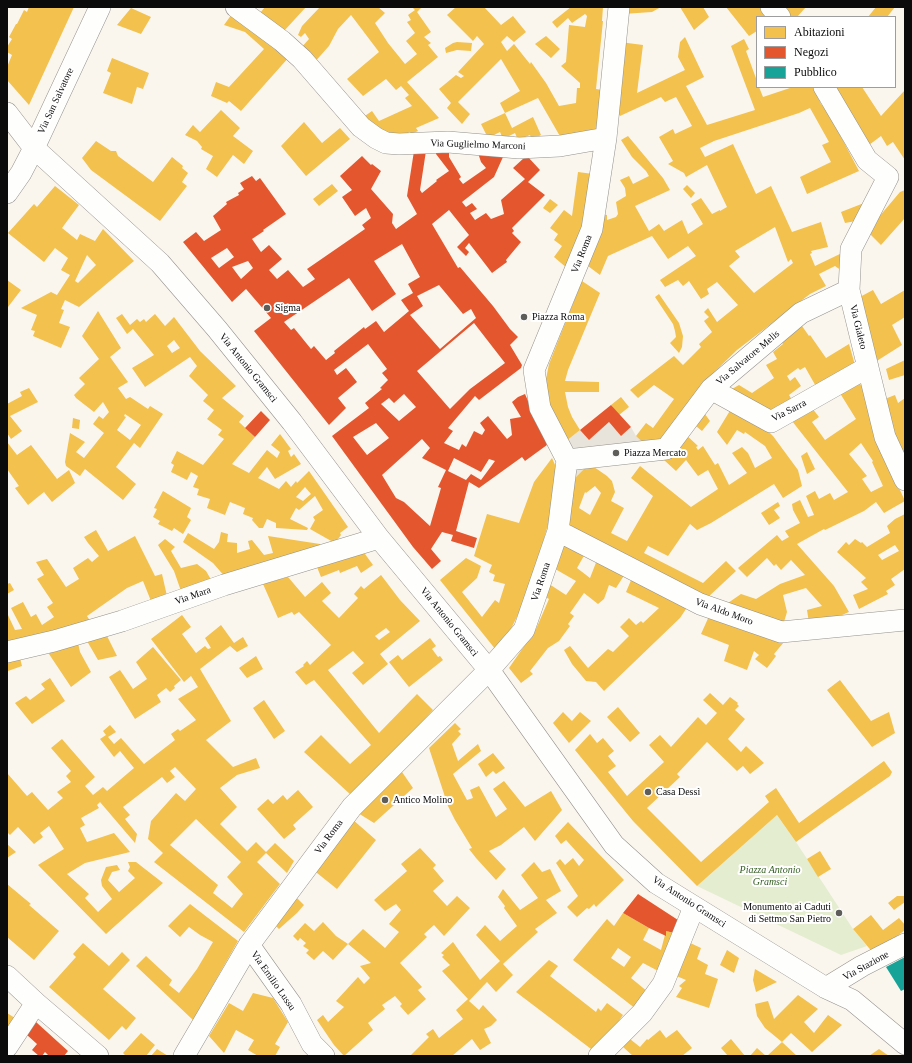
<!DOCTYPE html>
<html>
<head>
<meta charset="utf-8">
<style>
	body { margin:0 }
	#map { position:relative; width:912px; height:1063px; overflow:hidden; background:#faf6ee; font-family:"Times New Roman",serif }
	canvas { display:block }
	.frame { position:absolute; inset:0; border:8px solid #0b0b0b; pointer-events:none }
	.legend { position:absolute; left:756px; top:16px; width:140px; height:72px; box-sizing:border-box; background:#fff; border:1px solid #9d9d9d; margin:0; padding:5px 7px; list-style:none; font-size:12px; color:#0b0b0b }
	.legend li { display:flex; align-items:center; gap:8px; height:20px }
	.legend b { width:20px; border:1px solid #9d9d9d }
</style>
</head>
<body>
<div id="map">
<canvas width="912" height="1063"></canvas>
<div class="frame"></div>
<ul class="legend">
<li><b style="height:11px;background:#f2c14e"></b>Abitazioni</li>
<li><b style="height:11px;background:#e4572e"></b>Negozi</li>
<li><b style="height:11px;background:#17a398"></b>Pubblico</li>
</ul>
</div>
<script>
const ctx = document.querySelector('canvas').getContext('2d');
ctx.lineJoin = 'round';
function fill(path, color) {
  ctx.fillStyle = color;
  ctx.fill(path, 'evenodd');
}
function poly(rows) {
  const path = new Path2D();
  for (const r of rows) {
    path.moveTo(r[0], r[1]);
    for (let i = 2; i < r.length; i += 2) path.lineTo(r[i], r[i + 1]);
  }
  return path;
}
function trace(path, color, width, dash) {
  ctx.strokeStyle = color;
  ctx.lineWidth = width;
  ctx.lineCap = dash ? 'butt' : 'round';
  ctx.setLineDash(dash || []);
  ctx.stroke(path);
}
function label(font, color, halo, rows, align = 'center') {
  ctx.font = font + ' "Times New Roman",serif';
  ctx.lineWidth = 4;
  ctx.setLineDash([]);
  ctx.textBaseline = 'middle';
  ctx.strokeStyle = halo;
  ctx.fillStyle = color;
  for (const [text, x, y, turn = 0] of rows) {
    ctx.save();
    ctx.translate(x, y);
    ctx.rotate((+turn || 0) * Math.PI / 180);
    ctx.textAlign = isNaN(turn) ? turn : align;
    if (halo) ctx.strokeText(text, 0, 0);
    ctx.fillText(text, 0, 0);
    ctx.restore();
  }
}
const green = poly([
	[777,815,796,842,853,929,867,946,841,955,697,886]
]);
const plaza = poly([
	[609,422,621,435,631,427,636,436,661,442,665,461,633,460,584,469,576,477,565,442,580,430,589,440]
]);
const homes = poly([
	[29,7,74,7,29,105,7,80,7,67,12,55,7,52,7,47,12,39,9,37,16,24,17,24,24,10,27,12],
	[265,7,306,7,284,31,260,13],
	[320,7,378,7,385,13,375,23,388,43,405,64,417,54,406,41,415,33,407,22,411,20,408,15,415,10,412,7,422,7,417,12,431,32,424,37,431,43,428,45,438,57,407,82,439,118,416,128,418,131,411,134,410,132,399,137,385,137,362,118,372,111,379,121,412,106,405,98,409,95,401,86,396,90,386,79,363,96,347,79,379,52,351,15,338,29,329,46,313,64,300,49,309,39,305,33,301,37,298,35,302,26],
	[456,7,484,7,501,25,513,16,526,32,514,42,507,36,501,42,507,51,514,44,530,64,531,62,546,83,559,106,576,103,577,88,580,88,580,83,561,66,566,62,569,25,585,27,587,16,585,14,572,23,568,18,557,28,552,22,571,7,603,7,602,21,603,21,596,89,602,90,599,129,561,138,538,98,505,113,512,128,533,117,541,135,532,140,530,135,518,140,515,133,503,139,500,132,488,138,481,124,505,113,500,103,520,91,501,59,458,102,470,114,462,124,447,108,451,103,439,89,456,75,461,78,464,76,458,72,484,44,477,36,473,41,447,15],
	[624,7,661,7,652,12,623,14],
	[680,7,703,7,709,17,694,30],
	[726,7,761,7,769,17,757,17,757,31,749,36],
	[782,7,806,7,797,17,789,17],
	[876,7,895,7,887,17,868,17],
	[131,8,151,17,141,34,117,25],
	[234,11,290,56,241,111,229,101,227,103,211,96,216,82,229,87,264,49,245,32,224,25],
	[546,36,560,49,551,58,535,44],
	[685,37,704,77,686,86,707,125,755,110,731,46,744,39,749,49,746,51,757,81,757,87,759,87,763,97,793,87,813,87,821,104,829,114,859,171,807,194,800,177,831,162,822,145,829,142,810,108,799,113,714,141,700,148,705,157,733,144,756,194,771,186,792,232,821,222,828,247,811,251,812,253,810,254,815,266,844,252,842,271,835,266,819,274,826,286,810,294,737,350,701,385,661,442,649,448,636,436,646,423,653,428,674,399,654,385,638,398,630,390,674,356,683,365,701,347,699,344,712,332,704,321,709,317,704,312,708,308,717,322,738,305,717,282,707,289,709,294,701,299,689,281,683,286,678,280,665,287,660,280,696,256,688,246,668,259,652,236,608,256,600,275,588,266,601,214,607,215,607,220,616,217,618,214,616,202,626,196,625,188,620,180,629,176,633,184,649,176,646,171,632,157,621,140,628,136,663,178,670,190,635,206,649,231,659,224,664,231,682,220,688,234,703,224,691,204,701,198,712,214,720,210,720,211,727,207,707,165,686,177,684,173,668,164,673,161,659,137,673,129,675,134,692,126,676,97,665,102,661,97,620,116,614,106,620,42,643,45,637,93,685,70,678,57,680,42],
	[775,227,788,262,791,259,793,263,754,293,729,266,740,257,735,251],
	[457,42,472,43,471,51,457,50,446,53,445,48,453,43],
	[112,58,149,73,143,89,137,87,132,104,103,93,111,73,107,71],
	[834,87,862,87,881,116,905,90,905,160,893,142,887,146,881,136,869,145],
	[221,110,240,128,233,136,253,151,244,164,233,155,217,177,206,169,213,156,201,149,202,147,197,141,185,135,193,125,200,132],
	[304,122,322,143,340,128,350,139,306,176,281,146],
	[96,141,111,151,116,151,118,156,153,182,172,157,183,166,182,168,188,173,182,182,187,186,160,221,91,170,82,158],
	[578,172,593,174,585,227,568,269,554,257,562,246,554,240,558,234,550,228,564,210,572,216],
	[332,184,338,191,319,206,313,199],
	[687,185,695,193,691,198,683,189],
	[55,186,79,205,62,228,77,240,80,234,95,241,103,229,134,261,79,307,65,300,61,309,64,310,59,323,70,327,61,348,33,336,35,331,31,330,37,315,21,308,51,292,57,295,70,275,61,270,68,258,55,248,44,262,8,233,34,204,37,207],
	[87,255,96,265,78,283,75,281],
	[905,190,905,218,881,245,867,231,900,192],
	[550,199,558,205,550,213,543,208],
	[864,203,856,221,845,223,841,212],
	[7,280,21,290,8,307,7,306],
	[582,281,600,293,568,370,565,381,599,382,599,392,565,392,568,407,572,417,580,430,565,442,552,422,546,379,549,364],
	[873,290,881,304,905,290,905,317,892,325,902,345,872,364,858,298],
	[659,294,679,323,683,336,682,347,679,353,670,343,676,337,675,331,673,324,655,297],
	[98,311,121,348,110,357,128,382,118,388,126,399,130,397,148,409,150,406,163,414,140,448,134,443,116,467,136,484,123,500,85,469,80,476,66,466,65,462,70,433,85,442,76,452,84,458,104,433,93,424,99,416,103,419,109,412,103,402,94,412,76,398,74,395,85,384,79,378,99,359,82,336],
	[125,414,141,425,130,440,117,430,126,417,124,416],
	[122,314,130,325,137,319,140,322,144,319,146,322,155,314,165,326,174,317,200,351,236,386,222,398,244,416,239,422,255,437,232,464,249,473,267,450,277,458,280,452,271,445,280,434,291,449,288,451,291,457,294,454,301,464,275,479,267,467,258,478,279,489,286,481,291,487,296,481,297,483,309,471,348,527,340,533,341,535,338,539,333,542,310,529,315,520,313,517,323,510,315,496,299,510,296,508,290,519,308,528,307,530,276,528,276,523,267,519,263,528,259,528,252,520,253,518,243,514,245,508,230,502,225,515,207,508,210,499,197,495,199,489,193,487,198,476,191,472,187,480,171,472,174,465,171,463,177,451,203,465,224,439,218,435,222,430,207,419,214,410,203,401,208,395,189,376,197,366,190,357,145,387,132,368,154,355,133,329,127,334,116,318],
	[174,340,180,348,172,353,167,346],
	[305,487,311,494,303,501,296,497],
	[802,326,809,336,810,335,826,358,849,344,855,365,818,390,805,367,800,370,798,368,787,376,790,381,795,377,801,386,789,395,795,405,777,417,725,393,739,385,752,393,774,378,766,365,777,359,773,352,783,344,781,341],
	[905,360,905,375,889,380,886,369],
	[855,379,864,388,874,433,905,501,884,513,876,502,864,511,825,530,824,529,797,544,834,586,849,612,842,615,809,623,807,610,822,606,806,588,783,595,787,612,784,622,728,603,741,594,756,599,780,584,805,575,791,560,781,570,776,564,774,566,767,558,747,577,738,568,777,535,782,541,789,537,785,531,800,523,793,510,792,504,800,500,808,517,814,515,806,496,815,491,819,499,830,493,834,500,848,492,792,421,812,408,819,417,812,422,825,440,856,419,838,390],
	[861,443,873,461,872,462,883,486,871,492,862,479,867,476,849,454],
	[29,388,38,402,10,416,22,431,11,439,7,433,7,404,22,396,20,392],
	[895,395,898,403,905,398,905,466,882,400],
	[621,397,629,407,619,415,611,405],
	[731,409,768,431,773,436,798,470,802,486,783,498,774,484,711,523,697,530,690,524,668,556,648,546,644,553,703,583,726,561,736,571,706,599,562,522,576,477,584,469,594,467,607,476,612,481,615,492,611,501,624,508,611,533,627,541,653,496,631,478,640,466,691,507,718,489,708,470,698,476,686,460,676,471,664,460,684,433,698,446,696,447,698,450,703,446,715,465,718,463,729,485,747,473,732,453,742,447,748,453,755,468,772,458,765,446,745,432,744,434,737,430,727,445,717,432],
	[595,486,601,493,590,515,579,508,585,492,586,493],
	[702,410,710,421,702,431,691,422],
	[73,418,80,420,79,429,72,428],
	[7,442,17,455,31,445,57,479,69,470,75,483,52,502,44,492,28,505,15,488,19,486,7,469,7,462,8,461,7,460],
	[807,452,815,469,807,474,801,456],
	[552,458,559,474,558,489,529,592,511,629,496,650,440,580,466,558,481,566,477,578,462,592,482,617,495,600,499,603,505,584,493,581,495,575,489,572,492,565,474,556,487,514,519,523,534,482],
	[163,491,191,508,187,517,191,520,183,534,174,528,172,531,158,524,160,521,153,517,157,509,154,508],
	[778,502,780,506,774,510,780,518,769,525,761,513],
	[905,514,905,569,891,579,895,585,886,591,888,594,859,609,853,595,868,589,861,582,866,578,837,552,846,542,849,545,855,539,861,543,862,542,867,547,890,533,887,526,895,519],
	[895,545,899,551,882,560,878,555],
	[96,530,108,551,135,536,155,576,162,574,167,596,151,601,143,581,127,588,87,616,90,621,7,645,7,613,15,630,22,629,11,608,23,602,31,617,36,614,42,625,54,617,47,607,53,603,37,579,44,575,36,562,47,559,66,587,79,579,73,568,88,558,92,562,99,556,88,543,84,537],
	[221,532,228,534,227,542,237,543,237,553,250,549,248,541,252,540,264,555,273,553,268,536,320,544,320,552,226,578,213,563,183,542,188,533,214,549,219,542],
	[165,539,175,547,171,551,181,568,197,564,206,571,213,583,181,591,174,571,158,545],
	[566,544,585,554,577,568,590,578,597,560,625,574,616,588,609,585,604,599,598,604,584,593,570,613,574,616,568,624,570,626,559,641,548,648,530,671,533,674,521,683,509,668,536,629,549,599,542,595,546,582,566,595,576,581,550,566,554,551],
	[351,554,365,554,373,565,361,573,357,566,340,573,339,570,321,577,317,567],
	[381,575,400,600,420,621,380,654,388,664,363,685,352,673,364,663,353,651,328,670,379,733,417,694,433,710,386,761,351,795,304,752,321,735,350,764,371,745,314,680,306,685,295,672,304,666,303,665,307,661,310,665,331,645,299,612,294,615,292,612,278,618,263,584,288,577,305,597,322,582,331,593,322,601,339,618,358,598,354,594,361,586,364,589],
	[386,628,390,632,379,640,375,636],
	[632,578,688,606,680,618,604,691,596,682,586,681,572,664,564,650,570,646,588,668,608,649,613,652,629,636,620,627,629,618,636,625,641,621,643,623,659,608,626,592],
	[10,583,14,590,7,594,7,584],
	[710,614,784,642,774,654,776,656,767,668,755,659,759,655,754,651,747,670,724,661,729,645,701,634],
	[182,615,191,627,182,634,196,653,205,646,208,649,211,648,205,638,221,625,234,643,243,637,248,646,237,652,230,646,200,669,231,721,206,740,233,767,256,758,260,768,237,775,220,788,237,807,220,824,247,851,256,842,266,852,275,843,294,861,287,873,266,853,257,862,280,884,244,932,154,862,163,853,148,839,151,821,176,793,185,801,196,789,175,767,170,771,175,777,167,783,162,777,123,807,130,815,125,819,137,834,135,843,100,802,97,805,99,808,81,818,85,825,80,828,87,842,114,833,130,852,85,863,67,874,89,894,85,898,98,912,112,899,102,886,101,880,106,867,117,865,120,870,112,872,108,880,119,892,135,878,128,871,130,867,128,862,136,862,163,883,106,934,38,865,64,849,49,826,40,833,43,837,34,844,18,827,10,835,7,832,7,773,27,796,32,792,48,810,63,798,57,792,71,782,66,776,71,771,51,748,62,739,95,777,85,786,93,795,103,787,107,791,134,768,120,751,114,757,100,739,106,735,103,731,110,725,116,732,108,737,114,744,121,738,144,764,175,740,171,734,178,729,180,731,196,720,178,699,198,687,191,676,184,682,151,639],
	[196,819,241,862,227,877,243,894,232,908,213,893,218,885,170,845],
	[107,636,117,656,98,660,87,641],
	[430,638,436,646,432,649,438,657,440,656,443,660,409,687,389,662,398,655,402,660],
	[78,643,80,652,91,672,71,687,49,654,51,651],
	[153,647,181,680,174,686,175,688,170,692,166,688,157,695,161,702,135,719,109,677,120,670,133,689,147,679,136,662],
	[256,656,263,669,247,678,239,668],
	[20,658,22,666,8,671,7,662],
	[50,678,65,701,32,724,15,703,26,696,30,700,45,689,41,684],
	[840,680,871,721,889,712,895,733,872,747,827,690],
	[710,693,723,705,730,697,738,703,737,704,739,706,735,710,745,719,728,739,741,752,746,746,764,763,750,774,743,766,737,771,707,742,677,774,680,777,647,808,701,862,769,802,765,796,776,788,799,823,884,761,892,772,890,776,825,821,796,842,777,815,697,886,633,821,575,750,590,734,597,743,603,738,614,751,608,756,616,766,608,772,627,796,664,762,649,745,660,735,671,747,698,717,706,725,717,713,703,700],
	[264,700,285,731,274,739,253,708],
	[618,707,640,733,630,742,607,717],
	[563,712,572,721,580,712,591,721,569,743,553,723],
	[455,723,461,729,458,731,461,734,452,744,458,761,478,744,481,751,453,774,467,800,473,798,470,790,479,786,496,817,507,809,493,789,504,781,525,807,551,791,562,810,535,841,524,827,501,845,489,851,506,869,496,880,476,858,469,849,472,848,455,820,448,806,429,748],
	[493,753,505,768,496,774,493,771,486,777,478,764],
	[402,772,413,788,374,823,358,813],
	[298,790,313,807,293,825,296,829,284,839,257,809,268,799,273,804,283,795,287,800],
	[352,819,376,840,337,889,312,869],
	[568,822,624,880,596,907,594,904,589,909,587,908,577,917,567,907,578,896,556,863,560,859,565,865,573,858,579,866,584,860,566,840,561,844,555,836],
	[7,844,16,852,7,858],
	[420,848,436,865,433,868,444,881,433,891,447,906,457,896,470,908,444,936,434,925,424,934,427,937,400,963,422,987,418,990,426,999,408,1015,400,1006,402,1004,395,996,382,1005,385,1009,368,1023,373,1030,344,1056,334,1045,317,1020,323,1015,328,1022,344,1007,336,1001,358,977,364,984,370,978,360,966,371,963,348,944,363,929,385,948,399,932,389,924,401,910,396,904,385,911,374,900,407,871,401,864],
	[820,851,831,869,818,877,807,859],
	[534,862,542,872,550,869,561,891,546,900,557,913,535,929,538,932,503,964,513,975,496,992,487,982,469,1001,479,1010,483,1005,497,1020,491,1026,484,1029,491,1043,480,1050,472,1039,452,1056,410,1056,429,1037,426,1034,433,1029,439,1038,463,1019,456,1010,468,999,442,971,450,965,442,957,444,955,441,953,453,942,480,980,500,961,476,935,485,925,500,941,517,926,504,908,505,906,498,897,503,889,520,910,538,898,521,875],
	[7,884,31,904,29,905,59,931,34,960,7,937],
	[292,893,304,905,297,913,279,929,273,923],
	[897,896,905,896,905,902,894,910,888,903],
	[190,904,238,941,193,1020,136,966,146,956,172,980,169,985,179,993,197,969,213,942,200,935,189,927,180,937,168,926],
	[623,913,649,928,643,940,661,950,666,931,674,933,662,973,643,963,631,978,648,992,636,1009,573,960,607,919,614,926],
	[618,948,631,957,624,967,611,958],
	[871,915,883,930,899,918,905,925,905,930,874,954,853,929],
	[323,922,336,936,348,944,333,960,323,951,314,960,306,953,309,950,303,946,306,943,300,938,298,941,293,936,305,923,314,931],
	[686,941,701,948,697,959,708,965,705,974,718,979,709,1008,676,997,682,988,679,986,686,980,674,975],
	[83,943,109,966,122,952,130,960,103,989,136,1018,126,1030,122,1026,109,1040,49,987,76,957,73,954],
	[727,950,739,958,734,973,720,965],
	[549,960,558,966,550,976,596,1012,598,1008,601,1011,607,1003,623,1015,616,1025,618,1026,595,1052,516,992],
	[755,969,777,982,756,992,753,980],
	[253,993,273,998,288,1022,275,1044,280,1047,275,1056,258,1056,248,1050,254,1040,236,1030,224,1053,209,1036,229,1003,243,1011],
	[798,995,818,1009,804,1022,814,1033,828,1015,842,1025,812,1052,791,1033,782,1042,797,1056,767,1056,782,1042,765,1028,757,1016,755,1004,768,1001,774,1019],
	[7,1013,15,1018,7,1031],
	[660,1030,666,1038,677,1030,692,1048,682,1056,633,1056,623,1047,630,1039,640,1047,647,1039,648,1040],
	[141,1033,155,1045,146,1056,126,1056,123,1053],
	[731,1039,745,1056,728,1056,721,1048],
	[757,1048,766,1056,750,1056],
	[157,1049,168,1056,151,1056],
	[879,1049,889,1056,869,1056]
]);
const shops = poly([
	[449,150,449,157,461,177,459,179,463,184,486,168,481,162,479,156,480,152,503,157,494,177,462,202,466,207,472,203,477,209,470,213,475,220,486,213,491,219,504,214,501,200,525,179,513,168,525,157,528,157,540,170,528,182,545,195,512,228,514,231,512,233,521,242,506,260,507,262,492,273,469,243,465,248,469,252,466,256,457,247,469,235,449,210,432,224,458,268,460,267,493,306,510,329,518,337,510,345,522,365,521,368,479,400,475,396,448,428,453,431,444,443,459,450,462,444,466,447,474,431,482,435,485,430,480,423,488,416,507,439,512,435,510,419,521,417,512,402,518,397,525,394,547,445,525,461,522,457,479,488,469,482,456,531,477,538,474,548,451,541,453,535,442,532,431,549,441,561,432,569,413,547,332,436,369,408,365,403,382,389,380,388,388,380,382,373,387,369,368,344,334,370,337,375,346,368,357,382,338,398,346,408,329,425,254,331,271,318,246,289,232,302,183,242,196,232,204,241,221,230,213,216,227,204,226,202,239,195,238,193,244,189,240,183,252,176,256,181,260,178,286,214,263,230,264,231,252,239,261,252,269,245,282,259,269,270,277,279,288,270,303,287,315,279,307,269,365,229,362,225,371,218,366,208,355,216,342,197,352,190,340,176,362,156,371,165,372,164,381,171,371,189,393,214,392,223,396,229,417,214,407,196,414,151,426,151,420,190,422,193,437,181,436,180,449,171,436,154,436,151],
	[402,244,420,277,408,284,413,293,401,300,409,311,384,332,376,321,365,329,364,327,334,351,335,353,326,360,314,346,311,349,294,328,291,330,284,322,349,278,372,311,396,294,374,261],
	[227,248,234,257,219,268,211,258],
	[248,261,253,268,241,279,232,267],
	[439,285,463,314,471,309,476,318,440,349,410,315,423,306,417,296],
	[474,323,505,363,470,389,450,409,417,371],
	[404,394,416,407,399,421,381,404,389,398,394,403],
	[376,423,389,438,367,455,353,437],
	[422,439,430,448,422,458,446,470,438,487,441,488,430,526,404,502,396,498,382,475],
	[454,458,481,472,489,459,495,461,481,480,471,474,466,480,448,471],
	[611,405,631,427,621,436,609,422,589,440,580,430],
	[261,411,270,420,255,437,245,428],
	[638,894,678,920,674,933,666,931,666,936,649,928,623,913],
	[36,1022,68,1051,64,1056,49,1056,45,1052,42,1056,39,1056,32,1050,37,1044,27,1035]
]);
const public = poly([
	[905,957,905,989,901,991,886,967]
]);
const minor = poly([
	[236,7,282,41,302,59,361,127,376,138,386,143,399,144,448,142,519,148,560,146,606,138],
	[771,7,780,17],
	[824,87,867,160,888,177],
	[7,113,34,148,160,263,217,329,292,422,379,538,489,670,614,845,656,883,826,988,852,1000,905,1044],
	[888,177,851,249,849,290,885,437,905,480],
	[7,193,21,173,34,148,100,7],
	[711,389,771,422,868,367],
	[567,460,666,449,711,389,801,313,849,290],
	[558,531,700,604,781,632,905,620],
	[7,652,54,641,122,621,224,585,379,538],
	[249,945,291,1004,312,1044,324,1056],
	[7,976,36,1003,98,1056],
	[826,988,862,966,905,944],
	[7,1047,36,1003],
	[184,1056,249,945,352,807,489,670,524,630,558,531,567,460,540,408,534,370,592,229,606,138,619,7],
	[599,1056,642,1013,663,984,694,907]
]);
const markers = [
	[267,308,4,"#5f5d5a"],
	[524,317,4,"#5f5d5a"],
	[616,453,4,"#5f5d5a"],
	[648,792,4,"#5f5d5a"],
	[385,800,4,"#5f5d5a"],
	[839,913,4,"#5f5d5a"]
];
const streetNames = [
	["Via San Salvatore",56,101,-65],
	["Via Guglielmo Marconi",478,145,2],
	["Via Roma",582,254,-68],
	["Via Gialeto",858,327,76],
	["Via Salvatore Melis",748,358,-40],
	["Via Antonio Gramsci",248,368,51],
	["Via Sarra",789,411,-27],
	["Via Roma",541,582,-71],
	["Via Mara",193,596,-19],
	["Via Aldo Moro",724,612,20],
	["Via Antonio Gramsci",449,622,51],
	["Via Roma",329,837,-53],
	["Via Antonio Gramsci",689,902,33],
	["Via Stazione",866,966,-29],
	["Via Emilio Lussu",273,981,55]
];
const poiNames = [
	["Sigma",275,308],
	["Piazza Roma",532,317],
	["Piazza Mercato",624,453],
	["Casa Dessì",656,792],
	["Antico Molino",393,800],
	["Monumento ai Caduti",831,907,"right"],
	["di Settmo San Pietro",831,919,"right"]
];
const parkNames = [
	["Piazza Antonio",770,870],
	["Gramsci",770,882]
];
fill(green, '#e5edd0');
fill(plaza, '#e9e4db');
fill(homes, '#f2c14e');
fill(shops, '#e4572e');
fill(public, '#17a398');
trace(minor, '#93918d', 22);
trace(minor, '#fefefc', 21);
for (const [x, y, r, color] of markers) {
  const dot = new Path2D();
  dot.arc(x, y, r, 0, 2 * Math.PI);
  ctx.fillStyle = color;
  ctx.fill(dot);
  trace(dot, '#fff', 1.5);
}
label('10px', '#0b0b0b', '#fff', streetNames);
label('10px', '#0b0b0b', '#fff', poiNames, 'left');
label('italic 10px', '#335d21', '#fff', parkNames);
</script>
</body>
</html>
